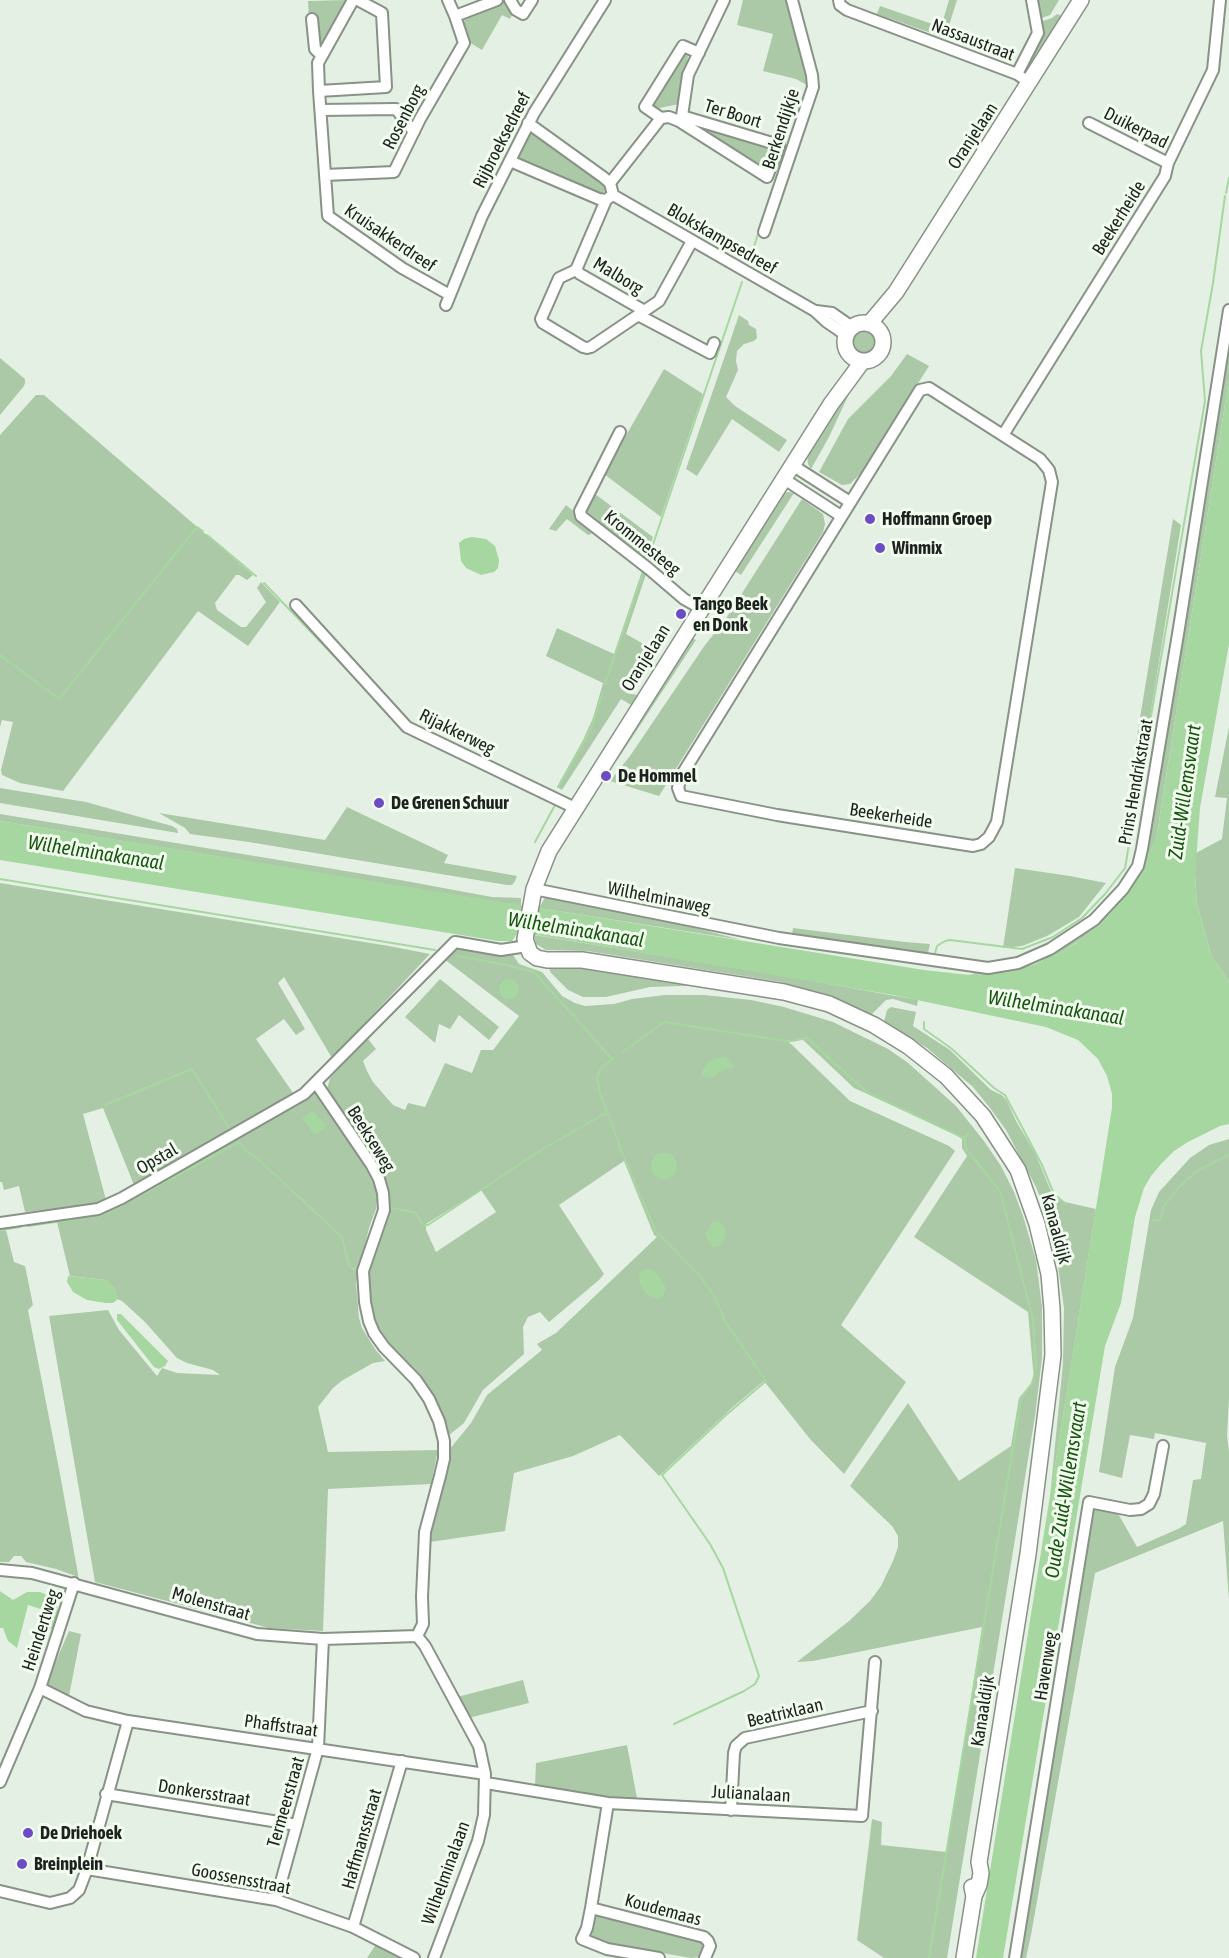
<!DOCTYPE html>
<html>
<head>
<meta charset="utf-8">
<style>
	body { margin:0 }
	canvas { display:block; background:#e4f0e3 }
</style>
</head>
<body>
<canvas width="1229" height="1958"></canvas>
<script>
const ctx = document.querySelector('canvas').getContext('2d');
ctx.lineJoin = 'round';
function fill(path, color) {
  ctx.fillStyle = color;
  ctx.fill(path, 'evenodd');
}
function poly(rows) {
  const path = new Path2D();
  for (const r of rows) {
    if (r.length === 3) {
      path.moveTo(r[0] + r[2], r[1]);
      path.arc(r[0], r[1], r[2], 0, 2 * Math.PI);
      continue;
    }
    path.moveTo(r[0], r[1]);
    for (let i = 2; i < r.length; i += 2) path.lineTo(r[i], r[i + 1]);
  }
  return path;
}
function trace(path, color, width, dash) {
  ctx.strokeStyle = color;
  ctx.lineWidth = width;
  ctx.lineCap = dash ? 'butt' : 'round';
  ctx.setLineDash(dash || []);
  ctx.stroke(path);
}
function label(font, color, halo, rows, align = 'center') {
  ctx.font = font + ' "Asap Condensed",sans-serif';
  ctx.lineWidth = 6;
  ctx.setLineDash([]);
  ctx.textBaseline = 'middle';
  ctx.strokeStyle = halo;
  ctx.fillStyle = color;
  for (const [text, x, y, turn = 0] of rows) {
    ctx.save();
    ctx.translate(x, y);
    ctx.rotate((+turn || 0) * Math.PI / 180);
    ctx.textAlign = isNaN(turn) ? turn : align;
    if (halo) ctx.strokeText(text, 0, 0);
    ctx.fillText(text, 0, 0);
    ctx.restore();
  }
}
const green = poly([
	[347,0,320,48,309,18,308,1],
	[743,0,788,0,809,81,807,85,796,79,763,71,773,34,737,25],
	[949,0,957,0,945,38,877,14,880,6,941,27],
	[1035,0,1059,0,1050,15,1039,19],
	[504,1,508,2,513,13,510,19,502,15,482,50,469,42,463,24,465,19,497,6],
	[1057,14,1062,16,1053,37,1032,68,1028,62,1040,22,1052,18],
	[683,54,688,56,681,101,679,104,655,109,651,103],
	[688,122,774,146,767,172],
	[535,130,603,183,607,189,602,194,596,193,518,162,516,156,528,131],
	[739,315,748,321,749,325,756,329,757,338,754,341,744,344,737,351,736,361,738,370,726,397,735,406,787,440,779,452,732,419,697,476,686,469],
	[1229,328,1229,379,1157,834,1152,848,1139,875,1104,922,1082,939,1061,952,1021,968,1010,972,970,975,978,972,1009,969,1037,961,1063,948,1098,923,1131,883],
	[864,342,12],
	[907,354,929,366,861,473,850,484,842,485,819,472,848,419,891,376],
	[0,358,25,379,25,383,24,386,0,415],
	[664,369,703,394,661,517,604,474],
	[855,381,829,437,811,469,808,464,807,455],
	[36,395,44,395,253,575,247,580,239,575,236,575,215,603,217,610,241,627,246,627,266,602,257,588,261,582,280,602,248,646,198,611,63,791,20,783,2,775,1,770,13,722,2,720,0,727,0,435],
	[788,492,794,493,741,575,732,569,780,495],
	[595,494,653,537,645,559,586,511],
	[802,499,823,514,825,524,823,532,659,796,610,781,630,756,705,645,725,620],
	[566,505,595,529,591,534,588,535,567,519,556,531,549,529],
	[1173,519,1181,525,1142,767,1132,766],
	[643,568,647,571,626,634,654,650,626,693,637,695,631,705,621,699,562,790,557,787,583,740,593,718,603,683,546,656,557,628,614,654],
	[688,636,696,640,618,759,615,760],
	[1229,727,1229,982,1211,955,1197,904,1195,875,1196,853,1222,839,1227,798,1215,797],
	[0,788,86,802,172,826,177,829,178,833,0,803],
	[347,807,448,855,444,863,517,876,515,881,512,885,507,885,249,842,190,834,185,828,159,813,325,840],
	[0,814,400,880,492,897,521,898,521,906,0,821],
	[1015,868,1070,876,1106,883,1079,917,1047,936,1022,946,1003,948],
	[0,883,389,946,430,954,332,1058,284,977,278,983,305,1029,296,1035,284,1019,256,1039,293,1093,134,1185,103,1108,83,1114,106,1200,85,1206,25,1212,19,1186,4,1190,2,1182,0,1182],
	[547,894,676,923,742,940,539,908],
	[793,928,905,942,930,944,927,958,792,936],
	[534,935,768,973,918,1000,917,1006,893,999,886,1000,871,1015,828,995,781,982,587,951,546,950,536,944],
	[457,948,513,955,519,964,542,972,562,996,575,1003,585,1006,614,1004,632,999,665,995,704,995,751,1000,784,1007,833,1022,888,1049,907,1062,956,1106,984,1141,1001,1166,1014,1192,1023,1216,1036,1260,1042,1307,1042,1358,1035,1416,947,1958,884,1958,857,1940,872,1819,882,1822,881,1845,947,1852,982,1627,813,1661,797,1662,849,1621,870,1601,881,1586,893,1561,898,1547,898,1536,892,1526,850,1486,908,1403,959,1481,1011,1446,1019,1398,1034,1380,1028,1312,914,1237,967,1156,962,1148,962,1139,950,1131,854,1088,801,1038,789,1042,850,1101,949,1146,955,1151,841,1325,906,1382,844,1474,810,1439,764,1381,734,1406,659,1476,620,1435,573,1456,514,1473,505,1531,430,1542,449,1450,471,1423,487,1395,542,1350,537,1344,556,1333,657,1237,654,1235,624,1161,559,1205,604,1274,599,1280,549,1322,540,1312,528,1317,523,1327,524,1354,483,1390,464,1423,449,1435,431,1393,413,1368,386,1343,376,1326,369,1302,368,1273,388,1206,388,1190,385,1179,327,1089,330,1078,368,1039,376,1049,363,1061,367,1071,373,1082,393,1105,405,1110,408,1103,425,1107,445,1063,472,1073,481,1050,493,1050,519,1016,444,959],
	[481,1190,496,1212,436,1252,426,1230,426,1224],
	[562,965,614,972,712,985,650,987,606,997,583,997,568,990,551,973,549,969,551,966],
	[440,979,499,1027,489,1040,459,1015,450,1029,439,1024,435,1043,405,1017],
	[891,1007,916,1012,913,1026,950,1050,991,1090,1002,1095,1007,1101,1016,1121,1035,1153,1053,1196,1065,1202,1096,1209,1050,1497,1063,1363,1064,1308,1057,1260,1044,1207,1036,1187,1006,1130,990,1108,973,1087,927,1048,884,1022,887,1010],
	[315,1090,362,1162,378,1192,376,1209,369,1228,356,1283,359,1318,362,1328,375,1349,385,1361,373,1363,343,1380,333,1388,318,1407,328,1452,438,1450,431,1484,328,1489,323,1631,269,1628,95,1582,49,1316,108,1310,119,1330,157,1376,162,1368,177,1373,220,1375,213,1370,187,1363,177,1358,145,1322,122,1301,117,1299,115,1289,106,1280,70,1276,57,1222,91,1216,134,1197,285,1110],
	[1229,1139,1229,1398,1227,1436,1229,1452,1229,1600,1223,1521,1095,1573,1031,1935,1026,1958,1016,1958,1093,1507,1116,1510,1137,1547,1180,1528,1186,1524,1193,1480,1201,1479,1206,1443,1155,1433,1154,1439,1130,1435,1122,1478,1099,1472,1115,1367,1133,1318,1151,1210,1159,1192,1190,1158,1209,1145],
	[6,1230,14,1262,25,1266,33,1305,28,1310,60,1474,78,1574,78,1577,56,1569,26,1562,21,1556,14,1556,9,1562,0,1562,0,1231],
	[69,1631,81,1634,69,1696,46,1684],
	[523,1680,529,1703,468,1718,457,1697],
	[627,1745,637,1798,635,1800,535,1786,536,1763],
	[597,1914,704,1941,701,1957,691,1958,604,1943,592,1937,592,1935],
	[378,1941,410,1958,367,1958]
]);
const water = poly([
	[1229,379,1229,644,1200,808,1195,875,1197,904,1211,955,1229,982,1229,1124,1220,1126,1188,1142,1174,1151,1162,1163,1151,1176,1144,1188,1135,1217,1121,1303,1105,1346,1003,1958,976,1958,1112,1108,1112,1094,1107,1076,1098,1059,1078,1040,1046,1027,893,995,518,932,512,941,498,941,0,860,0,821,924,970,970,975,1010,972,1035,964,1075,944,1104,922,1139,875,1157,834],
	[472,537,486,539,495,546,499,560,498,568,494,572,481,575,466,568,461,561,459,543,464,539],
	[509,989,10],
	[724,1057,731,1062,734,1068,724,1069,712,1078,703,1076,701,1073,706,1064,712,1060],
	[313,1111,327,1126,315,1135,302,1118],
	[664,1166,13],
	[718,1221,724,1225,726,1233,724,1240,720,1245,712,1247,705,1234,712,1223],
	[646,1269,651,1269,657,1274,666,1288,662,1298,656,1299,647,1294,640,1285,639,1278,640,1272],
	[68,1276,107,1280,115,1289,118,1297,117,1300,113,1303,106,1303,87,1300,73,1292,67,1282],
	[117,1314,121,1314,168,1361,165,1366,159,1369,154,1367,117,1320],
	[0,1591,13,1600,27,1592,40,1592,49,1596,57,1603,58,1612,55,1624,50,1631,43,1630,50,1612,28,1605,17,1648,8,1641,3,1628,0,1628]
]);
const stream = poly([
	[1226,193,1229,178],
	[749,262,759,231],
	[207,535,256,576],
	[647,562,742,282],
	[264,583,356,679],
	[0,655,59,699,197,527,203,531],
	[605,684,644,570],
	[362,686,372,696],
	[558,787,591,729,603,691],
	[535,842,555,805],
	[0,879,435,950],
	[935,953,937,946,945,941,950,940,1022,949,1053,937,1082,918,1105,894,1125,868,1205,401,1201,351,1213,283,1225,196],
	[457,956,507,965,534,972,612,1059],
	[924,1022,924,1029,952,1049,994,1088,1005,1095,1042,1165,1054,1194,1066,1204],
	[622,1052,664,1022,779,1040,792,1041,807,1038,868,1093,964,1138],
	[614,1058,601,1068,597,1077,600,1093,620,1146],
	[105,1105,192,1069,229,1128],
	[968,1134,964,1138,966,1149,1000,1191,1033,1320,1036,1369],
	[620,1148,657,1234,661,1236,700,1276,715,1297,725,1321,766,1381,726,1415,662,1475,710,1544,723,1568,759,1676,755,1684,744,1691,674,1724],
	[392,1208,416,1213,422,1223,424,1225,428,1225,541,1150,608,1112],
	[1153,1220,1160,1221,1164,1206,1179,1187,1197,1171,1229,1155],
	[28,1226,96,1216,113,1210,239,1142,247,1152,256,1157,342,1237,349,1266,355,1270,359,1262],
	[0,1230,20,1227],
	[371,1266,388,1217],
	[929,1958,1021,1399,1032,1383,1034,1376]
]);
const street = poly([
	[353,0,318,63,319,91,386,87,382,13,358,0],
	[448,0,455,16,497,0],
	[510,0,516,10,523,14,532,0],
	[839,0,840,5,847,10,1017,74,1030,83],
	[312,19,315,49,321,55],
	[1017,74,1038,33,1032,0],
	[319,91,328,216,402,268,450,295],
	[321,110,396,109,414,132],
	[661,118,645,107,683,46,699,53],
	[679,121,767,177,779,145,682,116],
	[528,123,603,177,610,183,613,195,815,311,827,322,846,335],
	[1089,123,1168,163],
	[510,161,599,199,606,200,610,197],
	[325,175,394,172,420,119,464,43,455,16],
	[610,183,661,118,669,117,679,121,682,116,688,75,724,0],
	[606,200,576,270,559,278,541,319,543,323,583,347,587,348,591,347,659,301,692,241],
	[764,232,813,87,812,75,792,0],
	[576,270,580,274,643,310],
	[446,305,482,216,534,113,605,0],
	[816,311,832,313,852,327],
	[638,315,710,353,714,343],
	[929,388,1040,459,1049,470,1052,482,997,822,989,837,981,844,973,846,777,815,681,796,678,788,681,776,920,390,929,388],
	[620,432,580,511,581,516,649,569,684,599,700,608],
	[1003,435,1165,176,1168,163,1213,70,1220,0],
	[792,465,850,502],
	[784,479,841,516],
	[296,605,407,727,575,808],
	[534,889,779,938,988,968,1018,963,1050,949,1094,920,1123,889,1138,866,1142,849,1179,628,1229,310],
	[316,1083,371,1164,379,1179,383,1193,384,1210,363,1271,365,1302,369,1321,374,1333,384,1347,416,1380,429,1399,439,1421,444,1441,444,1459,440,1476,425,1532,422,1597,423,1624,417,1636],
	[0,1223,98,1209,122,1198,304,1094,455,942,501,950,527,946],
	[0,1570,32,1573,257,1634,323,1639,417,1636],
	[417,1636,425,1646,479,1746,485,1774,484,1815,478,1841,434,1958],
	[40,1688,86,1711,128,1721,485,1774],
	[0,1782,40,1688,74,1583],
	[486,1783,608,1803,862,1816,875,1662],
	[106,1794,297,1825],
	[608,1803,591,1908,587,1928,582,1939,607,1949,659,1958],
	[731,1810,734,1753,736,1746,745,1738,872,1711],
	[87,1869,276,1900,353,1927,414,1958],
	[0,1891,50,1903,70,1898,79,1890,87,1869,128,1721],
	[276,1900,318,1748,323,1639],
	[591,1908,704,1937,708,1941,710,1946,705,1958],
	[353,1927,402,1761],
	[1015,1958,1089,1502,1130,1510,1141,1509,1149,1504,1154,1494,1163,1446]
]);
const secondary = poly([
	[864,342,19],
	[869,324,896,292,1081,0],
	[862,362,831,404,549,851,534,889,525,939,530,953,537,958,547,960,582,960,784,992,829,1004,874,1025,908,1046,946,1076,983,1116,1018,1170,1037,1224,1049,1274,1052,1309,1053,1355,1028,1554,979,1862,981,1873,979,1885,974,1896],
	[964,1958,974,1896,972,1887]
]);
const markers = [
	[870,519,6,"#6c4bc4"],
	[880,548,6,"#6c4bc4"],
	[681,614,6,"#6c4bc4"],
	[606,776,6,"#6c4bc4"],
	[379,803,6,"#6c4bc4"],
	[28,1833,6,"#6c4bc4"],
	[22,1864,6,"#6c4bc4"]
];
const streetNames = [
	["Nassaustraat",973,40,21],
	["Ter Boort",733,114,17],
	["Rosenborg",404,117,-63],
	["Duikerpad",1136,128,27],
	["Berkendijkje",781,129,-72],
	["Oranjelaan",973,136,-57],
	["Rijbroeksedreef",502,140,-63],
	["Beekerheide",1119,218,-58],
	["Kruisakkerdreef",390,238,34],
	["Blokskampsedreef",722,239,30],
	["Malborg",618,276,31],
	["Krommesteeg",642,543,39],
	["Oranjelaan",646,658,-58],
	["Rijakkerweg",457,732,26],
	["Prins Hendrikstraat",1136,782,-80],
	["Beekerheide",891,816,9],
	["Wilhelminaweg",659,898,11],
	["Beekseweg",371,1139,58],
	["Opstal",157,1159,-30],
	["Kanaaldijk",1056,1229,75],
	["Molenstraat",211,1604,16],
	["Heindertweg",41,1630,-72],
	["Havenweg",1046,1666,-81],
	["Kanaaldijk",983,1711,-81],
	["Beatrixlaan",785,1713,-13],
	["Phaffstraat",281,1726,8],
	["Donkersstraat",204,1793,9],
	["Julianalaan",751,1794,3],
	["Termeerstraat",286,1802,-74],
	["Haffmansstraat",362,1839,-74],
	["Wilhelminalaan",446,1873,-70],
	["Goossensstraat",241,1879,11],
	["Koudemaas",663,1910,15]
];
const poiNames = [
	["Hoffmann Groep",882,519],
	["Winmix",892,548],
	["Tango Beek",693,604],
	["en Donk",693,625],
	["De Hommel",618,776],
	["De Grenen Schuur",391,803],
	["De Driehoek",40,1833],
	["Breinplein",34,1864]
];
const waterNames = [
	["Zuid-Willemsvaart",1185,792,-82],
	["Wilhelminakanaal",96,853,9],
	["Wilhelminakanaal",576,930,9],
	["Wilhelminakanaal",1056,1008,9],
	["Oude Zuid-Willemsvaart",1066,1490,-81]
];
fill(green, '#abc9a7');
fill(water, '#a7d7a0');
trace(stream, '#a7d7a0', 2);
trace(street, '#889286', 14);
trace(secondary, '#889286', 18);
trace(street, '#fff', 10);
trace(secondary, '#fff', 15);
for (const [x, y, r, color] of markers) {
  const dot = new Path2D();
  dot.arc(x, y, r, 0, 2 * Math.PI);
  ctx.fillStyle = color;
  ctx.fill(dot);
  trace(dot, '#f2fdf0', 2);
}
label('18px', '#1e221e', '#f2fdf0', streetNames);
label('bold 18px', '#1e221e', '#f2fdf0', poiNames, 'left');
label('italic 20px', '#18570f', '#f2fdf0', waterNames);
</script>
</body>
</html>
